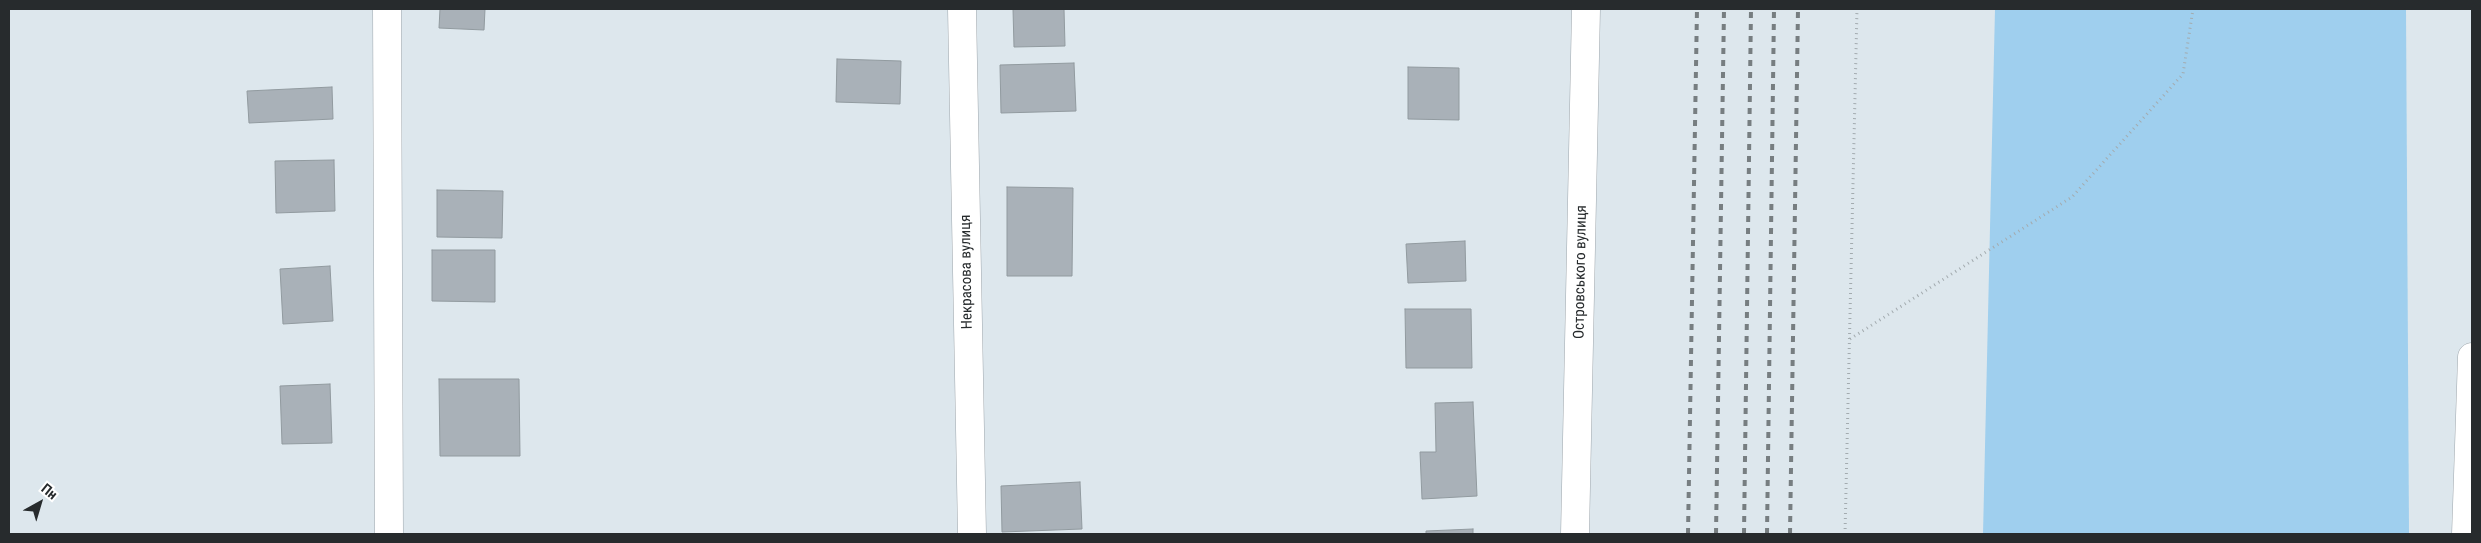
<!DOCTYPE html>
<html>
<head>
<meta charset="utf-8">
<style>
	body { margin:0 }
	#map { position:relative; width:2481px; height:543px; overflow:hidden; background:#dde7ed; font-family:"Roboto Condensed",sans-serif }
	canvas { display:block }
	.frame { position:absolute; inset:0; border:10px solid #272b2d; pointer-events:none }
	.north { position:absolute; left:15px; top:478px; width:50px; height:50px; -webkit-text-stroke:4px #fff; paint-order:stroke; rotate:39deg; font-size:14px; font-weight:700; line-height:20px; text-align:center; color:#272b2d }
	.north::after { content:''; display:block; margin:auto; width:18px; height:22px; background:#272b2d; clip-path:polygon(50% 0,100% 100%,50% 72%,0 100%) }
</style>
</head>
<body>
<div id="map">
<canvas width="2481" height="543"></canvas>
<div class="frame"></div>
<div class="north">Пн</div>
</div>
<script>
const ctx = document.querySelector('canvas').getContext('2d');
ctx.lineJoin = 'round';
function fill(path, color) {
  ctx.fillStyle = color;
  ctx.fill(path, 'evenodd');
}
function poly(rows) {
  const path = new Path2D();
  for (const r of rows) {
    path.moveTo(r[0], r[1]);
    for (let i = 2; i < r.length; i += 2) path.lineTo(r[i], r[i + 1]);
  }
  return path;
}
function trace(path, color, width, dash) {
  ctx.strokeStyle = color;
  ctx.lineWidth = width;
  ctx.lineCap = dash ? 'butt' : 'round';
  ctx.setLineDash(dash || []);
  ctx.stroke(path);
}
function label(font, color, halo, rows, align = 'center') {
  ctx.font = font + ' "Roboto Condensed",sans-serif';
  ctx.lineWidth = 4;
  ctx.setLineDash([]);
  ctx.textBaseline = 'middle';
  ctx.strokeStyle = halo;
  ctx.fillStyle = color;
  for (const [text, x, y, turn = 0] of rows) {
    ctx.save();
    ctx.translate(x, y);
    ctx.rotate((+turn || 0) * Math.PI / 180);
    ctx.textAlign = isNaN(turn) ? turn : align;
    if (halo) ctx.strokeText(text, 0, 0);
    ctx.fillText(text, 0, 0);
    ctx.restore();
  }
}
const green = poly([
	[1995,9,2406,9,2409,534,1983,534]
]);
const building = poly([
	[440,9,485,9,484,30,439,28,440,9],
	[1013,9,1064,9,1065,46,1014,47,1013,9],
	[837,59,901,61,900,104,836,102,837,59],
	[1074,63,1076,111,1001,113,1000,65,1074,63],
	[1408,67,1459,68,1459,120,1408,119,1408,67],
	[332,87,333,119,249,123,247,91,332,87],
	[334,160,335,211,276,213,275,161,334,160],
	[1007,187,1073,188,1072,276,1007,276,1007,187],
	[437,190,503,191,502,238,437,237,437,190],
	[1465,241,1466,281,1408,283,1406,244,1465,241],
	[432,250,495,250,495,302,432,301,432,250],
	[330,266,333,321,283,324,280,269,330,266],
	[1405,309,1471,309,1472,368,1406,368,1405,309],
	[439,379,519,379,520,456,440,456,439,379],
	[330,384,332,443,282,444,280,386,330,384],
	[1473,402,1477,496,1422,499,1420,452,1436,452,1435,403,1473,402],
	[1080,482,1082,529,1002,532,1001,486,1080,482],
	[1473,529,1473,534,1426,534,1426,531,1473,529]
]);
const path = poly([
	[1850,339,2072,197,2183,74,2193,9],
	[1845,534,1857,9]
]);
const minor = poly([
	[387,9,389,534],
	[962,9,972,534],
	[1575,534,1586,9],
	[2466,534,2472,357]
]);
const rail = poly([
	[1688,534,1697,9],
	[1716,534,1724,9],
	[1744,534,1751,9],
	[1767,534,1774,9],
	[1790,534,1798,9]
]);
const streetNames = [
	["Некрасова вулиця",967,272,-91],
	["Островського вулиця",1581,272,-89]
];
fill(green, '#9fcfee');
fill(building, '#a9b1b8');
trace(building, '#919a9f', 1);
trace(minor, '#9ea6ac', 29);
trace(path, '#a3abaf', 3, [1, 4]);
trace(minor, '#fff', 28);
trace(rail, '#777e81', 4, [6, 6]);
label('15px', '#272b2d', '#fff', streetNames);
</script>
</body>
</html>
